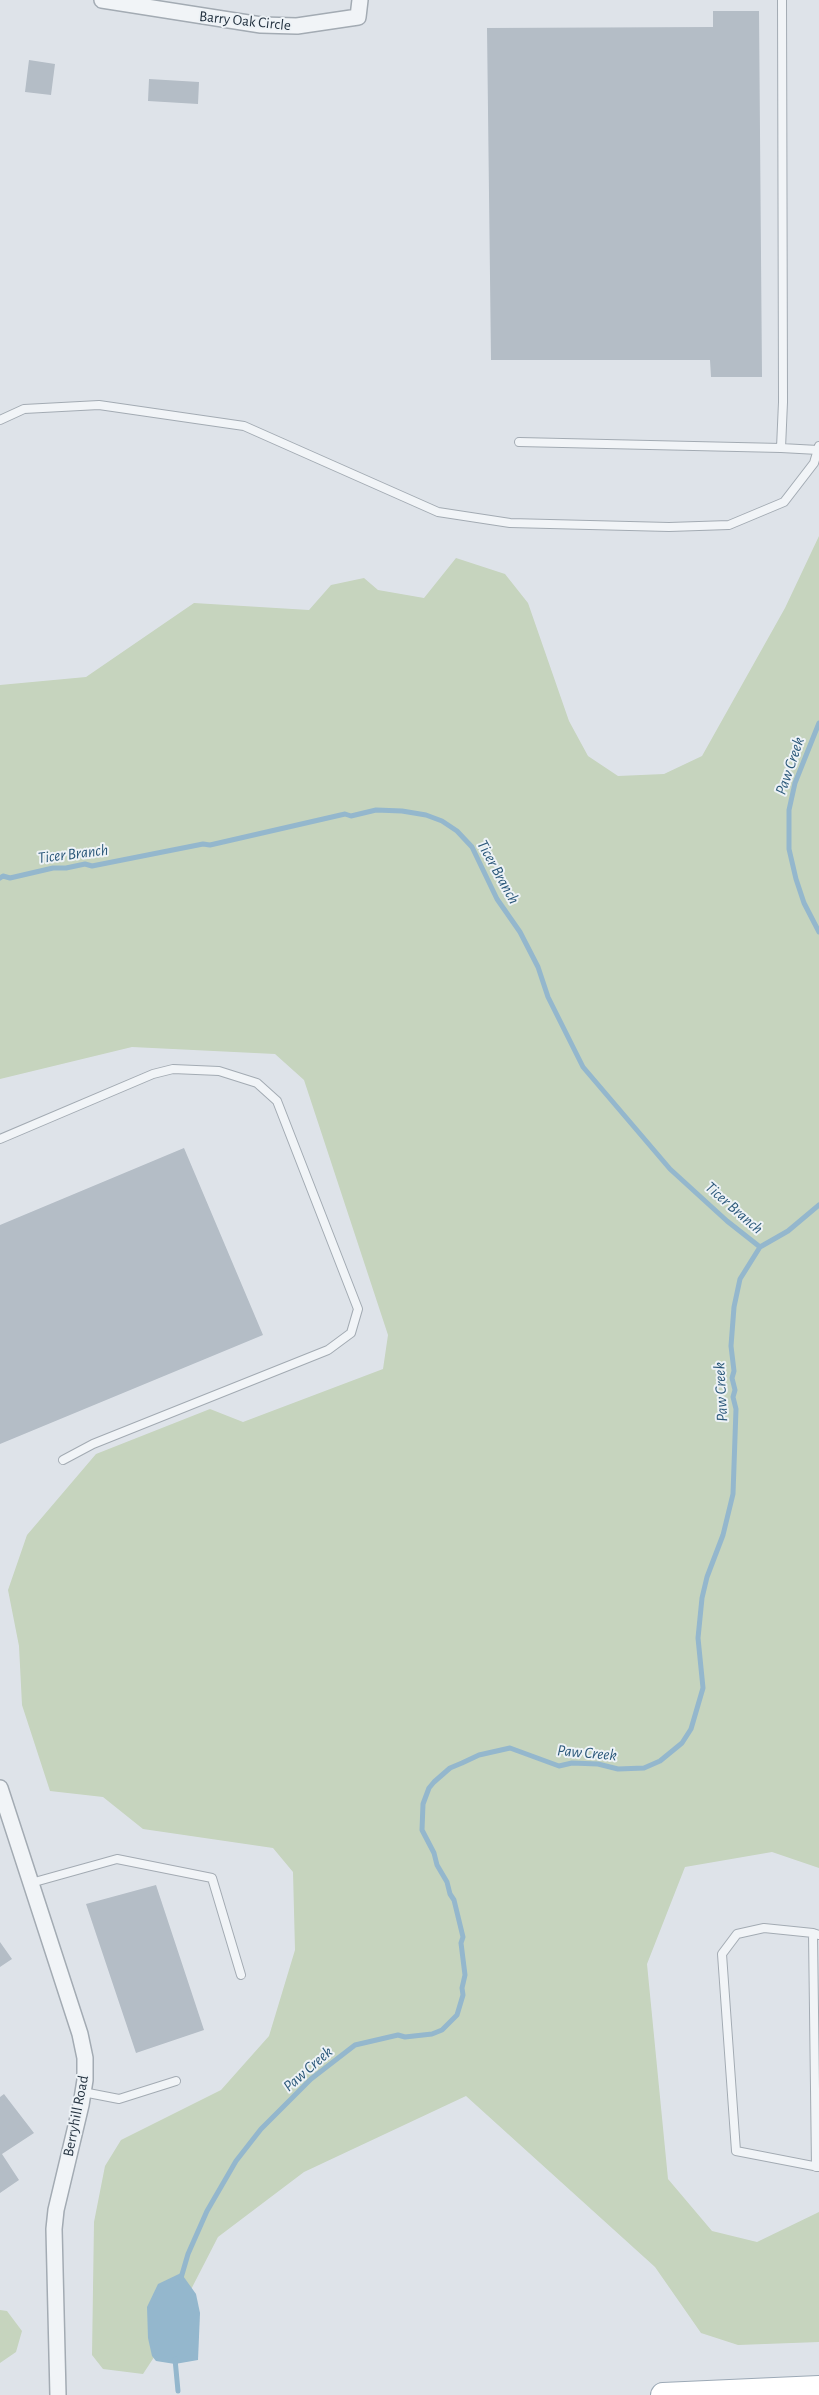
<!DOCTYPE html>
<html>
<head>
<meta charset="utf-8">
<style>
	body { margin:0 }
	canvas { display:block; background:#dee3e9 }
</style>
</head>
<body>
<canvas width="819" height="2395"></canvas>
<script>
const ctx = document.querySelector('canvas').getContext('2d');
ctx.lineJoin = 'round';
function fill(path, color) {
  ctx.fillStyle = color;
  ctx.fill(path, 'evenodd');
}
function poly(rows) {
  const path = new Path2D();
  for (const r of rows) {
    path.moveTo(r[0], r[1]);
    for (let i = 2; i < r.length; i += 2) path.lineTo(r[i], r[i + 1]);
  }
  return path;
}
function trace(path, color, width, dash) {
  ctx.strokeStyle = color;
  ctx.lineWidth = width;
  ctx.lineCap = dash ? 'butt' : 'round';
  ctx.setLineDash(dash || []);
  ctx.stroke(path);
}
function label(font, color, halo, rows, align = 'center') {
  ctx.font = font + ' "Alegreya Sans",sans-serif';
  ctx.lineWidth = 4;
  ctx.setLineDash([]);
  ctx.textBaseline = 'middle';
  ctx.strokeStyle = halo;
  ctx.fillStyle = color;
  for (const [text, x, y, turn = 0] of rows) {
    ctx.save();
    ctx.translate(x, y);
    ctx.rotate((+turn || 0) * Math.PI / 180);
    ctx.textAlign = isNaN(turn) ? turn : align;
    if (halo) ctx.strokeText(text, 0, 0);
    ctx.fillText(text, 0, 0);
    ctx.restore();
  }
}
const green = poly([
	[819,536,819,1868,772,1852,685,1867,647,1964,668,2179,712,2231,757,2242,819,2212,819,2342,738,2345,701,2333,655,2267,466,2096,304,2172,218,2237,164,2342,143,2374,103,2369,92,2355,94,2222,105,2166,121,2140,221,2090,269,2036,295,1950,293,1872,273,1848,143,1829,103,1797,50,1791,22,1705,19,1646,8,1590,27,1535,96,1454,210,1409,243,1422,383,1369,388,1335,304,1080,275,1054,132,1047,0,1079,0,685,86,677,194,603,309,610,331,585,364,578,378,590,424,598,456,558,505,574,528,603,569,721,588,756,618,776,664,774,702,756,785,608],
	[0,2310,7,2311,22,2331,16,2352,0,2363]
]);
const water = poly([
	[181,2273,196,2294,200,2313,198,2360,175,2364,156,2361,152,2356,148,2338,147,2307,158,2284]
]);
const stream = poly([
	[819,723,795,783,789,810,789,849,796,879,804,903,819,932],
	[0,878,3,876,10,878,53,868,66,868,85,864,92,866,203,844,210,845,345,814,351,816,376,810,402,811,426,815,442,821,457,831,472,847,497,899,520,932,538,967,548,997,583,1067,670,1169,727,1221,760,1247],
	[181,2278,188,2254,207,2211,236,2161,261,2129,311,2079,355,2045,398,2035,405,2037,432,2034,442,2030,457,2015,463,1995,462,1988,465,1975,461,1943,463,1937,454,1900,450,1894,447,1882,437,1865,434,1853,422,1830,423,1804,429,1788,434,1782,450,1768,462,1763,479,1755,510,1748,559,1766,572,1763,598,1764,618,1769,644,1768,660,1761,682,1743,691,1729,703,1688,698,1638,702,1598,707,1577,723,1535,733,1494,736,1409,733,1397,735,1390,732,1378,734,1371,731,1346,734,1307,740,1279,760,1247,788,1231,819,1205],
	[175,2359,178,2391]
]);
const building = poly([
	[713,11,759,11,762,377,711,377,710,360,491,360,487,28,713,27],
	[29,60,55,64,51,95,25,92],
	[149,79,199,82,198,104,148,101],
	[184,1148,263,1335,0,1444,0,1225],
	[156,1885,204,2030,136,2053,86,1904],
	[0,1942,12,1959,0,1967],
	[4,2094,34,2133,2,2154,19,2180,0,2193,0,2097]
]);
const lane = poly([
	[782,0,783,402,781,448,818,450],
	[0,420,24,409,99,405,244,426,438,512,510,523,669,527,729,525,784,502,814,463,819,446],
	[519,442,781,448],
	[0,1139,153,1074,173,1069,219,1071,257,1083,277,1101,358,1309,351,1333,328,1350,93,1444,63,1460],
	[31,1883,117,1859,212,1878,241,1975],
	[813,1933,816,2167],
	[819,1935,813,1933,764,1928,737,1934,722,1954,736,2151,819,2167],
	[83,2092,119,2099,176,2081]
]);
const street = poly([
	[102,0,261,25,297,26,358,17,360,0],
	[0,1788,80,2034,85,2058,85,2080,81,2105,56,2210,54,2229,58,2395]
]);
const primary = poly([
	[663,2395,819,2388]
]);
const streetNames = [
	["Barry Oak Circle",245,21,6],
	["Berryhill Road",76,2116,-79]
];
const waterNames = [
	["Paw Creek",790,766,-71],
	["Ticer Branch",73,854,-7],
	["Ticer Branch",498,872,61],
	["Ticer Branch",734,1208,41],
	["Paw Creek",721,1392,-93],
	["Paw Creek",587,1753,5],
	["Paw Creek",308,2069,-41]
];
fill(green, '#c6d4be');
fill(water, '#94b7cd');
trace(stream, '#94b7cd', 5);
fill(building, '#b4bdc6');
trace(lane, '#a3abb3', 10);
trace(street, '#a3abb3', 18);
trace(primary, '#9ca9b6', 26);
trace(lane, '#f1f4f7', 8);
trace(street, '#f1f4f7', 15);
trace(primary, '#fff', 24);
label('15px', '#253341', '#edf2f6', streetNames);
label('italic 16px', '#2b587a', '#edf2f6', waterNames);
</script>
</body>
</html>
